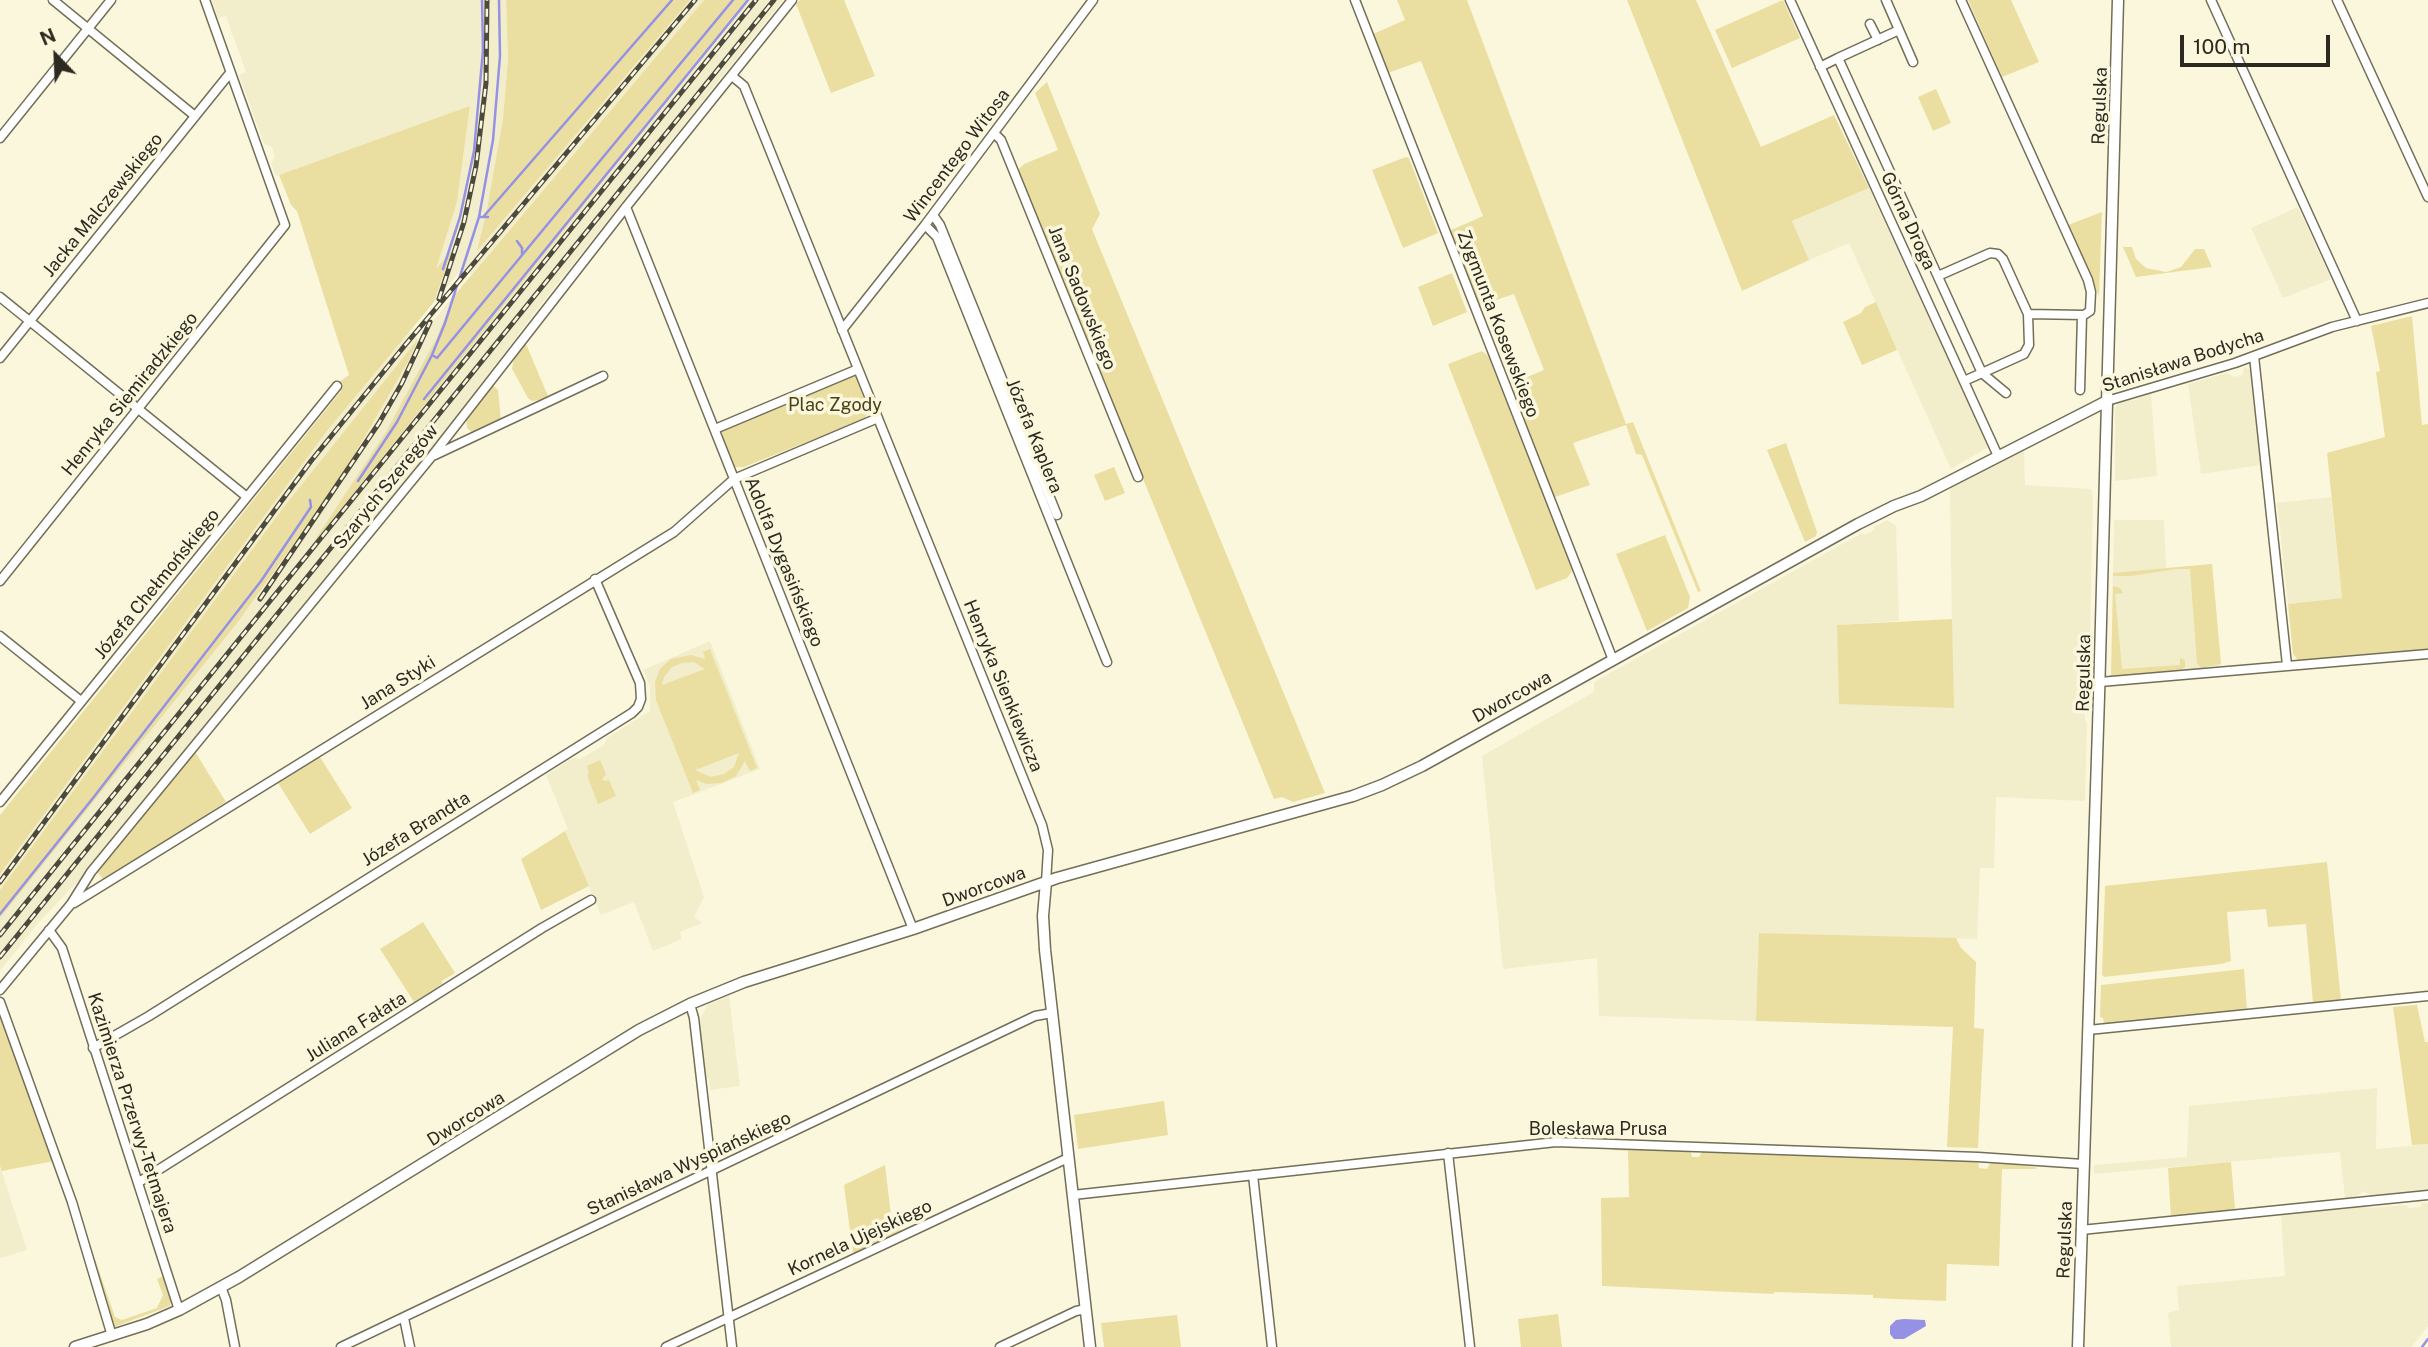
<!DOCTYPE html>
<html>
<head>
<meta charset="utf-8">
<style>
	body { margin:0 }
	#map { position:relative; width:2428px; height:1347px; overflow:hidden; background:#fbf7dd; font-family:"Public Sans",sans-serif }
	canvas { display:block }
	.north { position:absolute; left:21px; top:21px; width:70px; height:70px; -webkit-text-stroke:5px #fbf7dd; paint-order:stroke; rotate:337deg; font-size:19px; font-weight:700; line-height:28px; text-align:center; color:#2c2a20 }
	.north::after { content:''; display:block; margin:auto; width:24px; height:32px; background:#2c2a20; clip-path:polygon(50% 0,100% 100%,50% 72%,0 100%) }
	.scale { position:absolute; left:2180px; top:35px; width:150px; height:32px; box-sizing:border-box; border:4px solid #2c2a20; border-top:0; padding-left:9px; font-size:21px; line-height:24px; white-space:nowrap; color:#2c2a20; -webkit-text-stroke:5px #fbf7dd; paint-order:stroke }
</style>
</head>
<body>
<div id="map">
<canvas width="2428" height="1347"></canvas>
<div class="north">N</div>
<div class="scale">100 m</div>
</div>
<script>
const ctx = document.querySelector('canvas').getContext('2d');
ctx.lineJoin = 'round';
function fill(path, color) {
  ctx.fillStyle = color;
  ctx.fill(path, 'evenodd');
}
function poly(rows) {
  const path = new Path2D();
  for (const r of rows) {
    path.moveTo(r[0], r[1]);
    for (let i = 2; i < r.length; i += 2) path.lineTo(r[i], r[i + 1]);
  }
  return path;
}
function trace(path, color, width, dash) {
  ctx.strokeStyle = color;
  ctx.lineWidth = width;
  ctx.lineCap = dash ? 'butt' : 'round';
  ctx.setLineDash(dash || []);
  ctx.stroke(path);
}
function label(font, color, halo, rows, align = 'center') {
  ctx.font = font + ' "Public Sans",sans-serif';
  ctx.lineWidth = 7;
  ctx.setLineDash([]);
  ctx.textBaseline = 'middle';
  ctx.strokeStyle = halo;
  ctx.fillStyle = color;
  for (const [text, x, y, turn = 0] of rows) {
    ctx.save();
    ctx.translate(x, y);
    ctx.rotate((+turn || 0) * Math.PI / 180);
    ctx.textAlign = isNaN(turn) ? turn : align;
    if (halo) ctx.strokeText(text, 0, 0);
    ctx.fillText(text, 0, 0);
    ctx.restore();
  }
}
const built = poly([
	[212,0,506,0,508,58,503,120,487,209,478,249,690,0,704,0,471,275,462,269,434,302,451,254,435,271,457,202,470,107,276,176,271,163,275,157,272,147,264,144,239,75,246,72,235,41,226,16,218,18],
	[748,0,783,0,550,293,389,504,87,872,39,922,0,971,0,918,238,622,344,473,408,362,416,342,283,508,0,890,0,874,327,431,409,332,418,339,453,297,437,337,414,383,386,432,318,537],
	[1869,188,1988,447,1951,469,1849,243,1809,260,1792,221],
	[2298,207,2331,279,2283,298,2251,228],
	[2244,367,2251,370,2261,465,2201,474,2188,384,2227,373,2234,377,2243,375],
	[2151,393,2157,476,2115,481,2115,409,2118,402,2130,399,2133,401],
	[2024,450,2025,485,2091,489,2093,495,2090,637,2087,638,2087,651,2089,654,2088,707,2085,708,2085,721,2087,723,2085,801,1996,797,1994,868,1980,868,1977,939,1760,933,1756,1021,1599,1016,1597,958,1503,969,1482,756,1594,692,1594,682,1862,533,1865,535,1874,530,1874,527,1887,520,1896,526,1899,621,1837,625,1953,708,1950,488],
	[2331,497,2342,598,2288,604,2277,503],
	[2114,520,2164,520,2166,568,2212,564,2221,666,2207,667,2206,669,2111,678],
	[710,641,760,769,673,802,704,897,694,917,702,923,680,932,682,939,653,951,634,902,601,915,565,831,568,829,546,775,573,758,580,759,604,745,607,738,650,711,650,686,643,670],
	[729,996,740,1086,710,1090,709,1079,705,1077,699,1023,707,1005],
	[2377,1088,2376,1149,2428,1144,2428,1190,2372,1197,2365,1191,2353,1198,2345,1198,2340,1152,2094,1174,2094,1165,2187,1157,2189,1106],
	[0,1166,27,1250,0,1258],
	[2421,1203,2428,1203,2428,1326,2411,1347,2171,1347,2168,1313,2179,1310,2177,1286,2285,1276,2281,1215,2367,1206,2367,1208,2407,1205,2408,1208,2410,1208,2421,1207]
]);
const green = poly([
	[506,0,690,0,477,251,487,209,503,119,508,58],
	[704,0,748,0,309,549,386,432,437,337,453,297],
	[800,0,844,0,875,76,831,93,796,4],
	[1397,0,1467,0,1626,424,1633,422,1701,591,1698,592,1642,455,1636,454,1626,425,1573,443,1590,485,1552,498,1508,388,1510,384,1544,370,1514,294,1478,306,1449,231,1483,216,1421,61,1388,73,1373,34,1405,20],
	[1627,0,1696,0,1761,147,1834,115,1869,188,1792,221,1809,260,1742,291],
	[1783,0,1800,38,1732,68,1715,30],
	[1968,0,2011,0,2039,62,2002,77],
	[1047,82,1100,214,1092,229,1325,793,1293,802,1282,797,1274,799,1017,171,1024,164,1058,150,1035,93],
	[1936,89,1951,123,1933,131,1918,97],
	[470,106,457,202,436,269,452,251,434,302,327,431,0,874,0,815,341,391,339,382,349,375,297,211,291,205,279,175],
	[1406,157,1409,158,1438,233,1403,248,1372,170],
	[2102,212,2099,296,2068,225],
	[2123,247,2132,247,2136,259,2146,268,2166,272,2181,267,2195,249,2204,249,2212,267,2136,277],
	[1452,273,1467,312,1433,326,1418,287],
	[1876,302,1897,350,1862,365,1843,322,1861,313,1865,307],
	[2412,316,2422,425,2428,424,2428,649,2298,660,2293,654,2288,604,2342,598,2327,453,2385,437,2376,372,2380,371,2371,326],
	[418,339,408,362,344,473,238,622,0,918,0,890,283,508],
	[526,344,548,396,539,400,532,401,528,398,512,369,514,358],
	[1482,351,1488,356,1573,570,1567,578,1536,590,1448,364],
	[852,373,855,375,869,412,864,419,744,467,735,467,721,434,722,430],
	[493,385,498,390,501,421,474,434,467,428,466,417],
	[1786,443,1817,532,1816,536,1805,542,1767,450],
	[1114,467,1125,493,1105,501,1094,475],
	[1665,535,1690,597,1688,608,1647,631,1616,554],
	[2212,564,2221,664,2201,668,2197,663,2190,569,2177,569,2130,576,2113,576,2113,573],
	[2113,586,2120,588,2123,593,2115,594,2122,669,2180,665,2180,658,2185,660,2185,667,2178,672,2111,678],
	[1952,619,1954,708,1839,704,1837,625],
	[710,649,757,768,750,771,745,761,736,776,722,783,706,784,696,780,700,790,693,793,656,700,655,682,660,669,671,659,691,655,705,659,703,652],
	[694,662,705,669,662,685,664,677,672,667,682,663],
	[739,753,734,767,724,774,711,777,695,770],
	[194,750,226,802,104,880,96,871],
	[320,757,352,808,310,834,278,783],
	[600,760,606,774,602,779,604,781,609,780,616,796,598,804,587,775,589,773,587,766],
	[565,831,589,886,541,910,521,859],
	[2327,862,2341,1000,2313,1003,2306,924,2268,927,2266,909,2227,912,2231,961,2221,964,2104,977,2102,974,2105,886],
	[423,922,455,973,442,981,442,984,414,1002,380,949],
	[1759,933,1956,938,1961,948,1976,962,1974,1028,1984,1029,1978,1148,1947,1147,1953,1027,1756,1021],
	[2244,969,2247,1010,2107,1024,2104,1023,2103,1018,2100,1017,2101,985],
	[2417,1005,2425,1042,2428,1042,2428,1144,2412,1145,2393,1007],
	[0,1014,54,1161,2,1171,0,1166],
	[1164,1101,1168,1135,1078,1149,1074,1115],
	[1613,1148,1690,1149,1692,1157,1699,1157,1703,1150,1978,1161,1979,1168,1987,1169,1991,1162,2035,1167,2037,1169,2002,1169,1999,1266,1947,1264,1946,1301,1873,1298,1873,1295,1838,1294,1774,1292,1774,1294,1602,1286,1601,1198,1629,1197,1628,1151,1613,1150],
	[2231,1162,2235,1209,2171,1217,2168,1168],
	[885,1165,892,1224,898,1223,901,1230,853,1254,844,1185],
	[75,1201,115,1317,122,1320,157,1308,163,1295,157,1279,161,1277,164,1277,171,1299,170,1306,114,1327,111,1324],
	[1558,1314,1562,1347,1521,1347,1518,1319],
	[1177,1315,1181,1347,1104,1347,1101,1323]
]);
const water = poly([
	[1904,1319,1925,1320,1926,1326,1904,1339,1894,1339,1890,1334,1890,1326,1896,1320]
]);
const stream = poly([
	[484,216,672,0],
	[488,217,479,217,493,140,500,56,499,0],
	[517,241,522,248,522,254],
	[443,269,460,217,474,151,483,50,482,0],
	[432,355,437,358,733,0],
	[424,399,748,0],
	[358,481,397,422,432,355,445,323,479,217],
	[0,914,93,798,261,581,311,507,310,500],
	[2422,1347,2428,1339]
]);
const minor = poly([
	[53,0,195,116],
	[1355,0,1613,660],
	[1790,0,1998,456],
	[1886,0,1913,62],
	[1961,0,2088,280,2091,292,2090,311,2084,315,2028,314],
	[2211,0,2357,321],
	[2337,0,2428,197],
	[1870,24,1878,40],
	[1838,58,1899,30],
	[1820,67,1838,58,1982,373,1964,381],
	[732,76,744,86,1042,825,1048,850,1046,882],
	[994,133,1001,140,1138,477],
	[0,138,111,0],
	[626,207,913,929],
	[933,215,940,225,1057,515],
	[925,225,937,237,1107,662],
	[1938,276,1990,253,1998,254,2003,259,2028,314,2029,345,2024,354,1982,373,2006,393],
	[0,297,247,497],
	[842,330,925,225,1093,0],
	[2254,356,2287,665],
	[0,358,230,73],
	[2080,390,2082,316],
	[2107,401,2235,363,2332,327,2428,303],
	[715,429,858,369],
	[435,455,603,376],
	[0,581,285,225,205,0],
	[0,636,81,701],
	[2100,682,2428,654],
	[0,802,337,386],
	[74,903,674,532,734,479,878,418],
	[49,930,62,948,179,1310],
	[0,990,71,904,91,872,432,456,626,207,792,0],
	[0,1002,72,1202,112,1336],
	[690,1004,694,1018,732,1347],
	[2088,1030,2428,996],
	[93,1048,149,1016,632,713,638,707,641,699,640,683,595,579],
	[1448,1153,1470,1347],
	[1253,1175,1272,1347],
	[139,1182,542,928,591,900],
	[1073,1195,1556,1142,1978,1157,2083,1164],
	[2081,1230,2428,1195],
	[221,1287,226,1300,235,1347],
	[404,1318,410,1347],
	[341,1347,1035,1016,1052,1013],
	[666,1347,1068,1158],
	[1000,1347,1076,1311,1086,1309]
]);
const tertiary = poly([
	[1046,882,1043,916,1045,950,1090,1347],
	[75,1347,147,1324,179,1310,239,1277,639,1030,690,1004,744,982,913,929,1057,878,1353,796,1382,785,1422,766,1858,524,1894,506,1921,496,2107,401],
	[2078,1347,2099,696,2118,0]
]);
const rail = poly([
	[439,299,464,222,476,166,486,83,487,0],
	[260,599,379,423,402,383,430,322],
	[0,882,311,461,406,344,695,0],
	[0,935,756,0],
	[0,957,774,0]
]);
const streetNames = [
	["Regulska",2100,106,-88],
	["Wincentego Witosa",957,156,-53],
	["Jacka Malczewskiego",103,205,-51],
	["Górna Droga",1908,221,65],
	["Jana Sadowskiego",1082,298,68],
	["Zygmunta Kosewskiego",1498,324,69],
	["Stanisława Bodycha",2183,361,-18],
	["Henryka Siemiradzkiego",130,394,-51],
	["Józefa Kaplera",1034,436,68],
	["Szarych Szeregów",386,487,-51],
	["Adolfa Dygasińskiego",784,562,68],
	["Józefa Chełmońskiego",157,584,-51],
	["Regulska",2084,673,-89],
	["Jana Styki",398,683,-32],
	["Henryka Sienkiewicza",1003,686,68],
	["Dworcowa",1512,697,-29],
	["Józefa Brandta",416,829,-32],
	["Dworcowa",984,887,-20],
	["Juliana Fałata",356,1027,-32],
	["Kazimierza Przerwy-Tetmajera",132,1113,72],
	["Dworcowa",466,1119,-32],
	["Bolesława Prusa",1598,1129],
	["Stanisława Wyspiańskiego",689,1164,-25],
	["Kornela Ujejskiego",860,1238,-25],
	["Regulska",2065,1240,-88]
];
const parkNames = [
	["Plac Zgody",835,405]
];
fill(built, '#f2edcb');
fill(green, '#eadfa1');
fill(water, '#9591e5');
trace(stream, '#9591e5', 2.5);
trace(minor, '#726e58', 11);
trace(tertiary, '#726e58', 13);
trace(minor, '#fff', 8);
trace(tertiary, '#fff', 10);
trace(rail, '#4c493d', 5);
trace(rail, '#fbf7dd', 2.5, [8]);
label('18px', '#2c2a20', '#fbf7dd', streetNames);
label('18px', '#494118', '#fbf7dd', parkNames);
</script>
</body>
</html>
